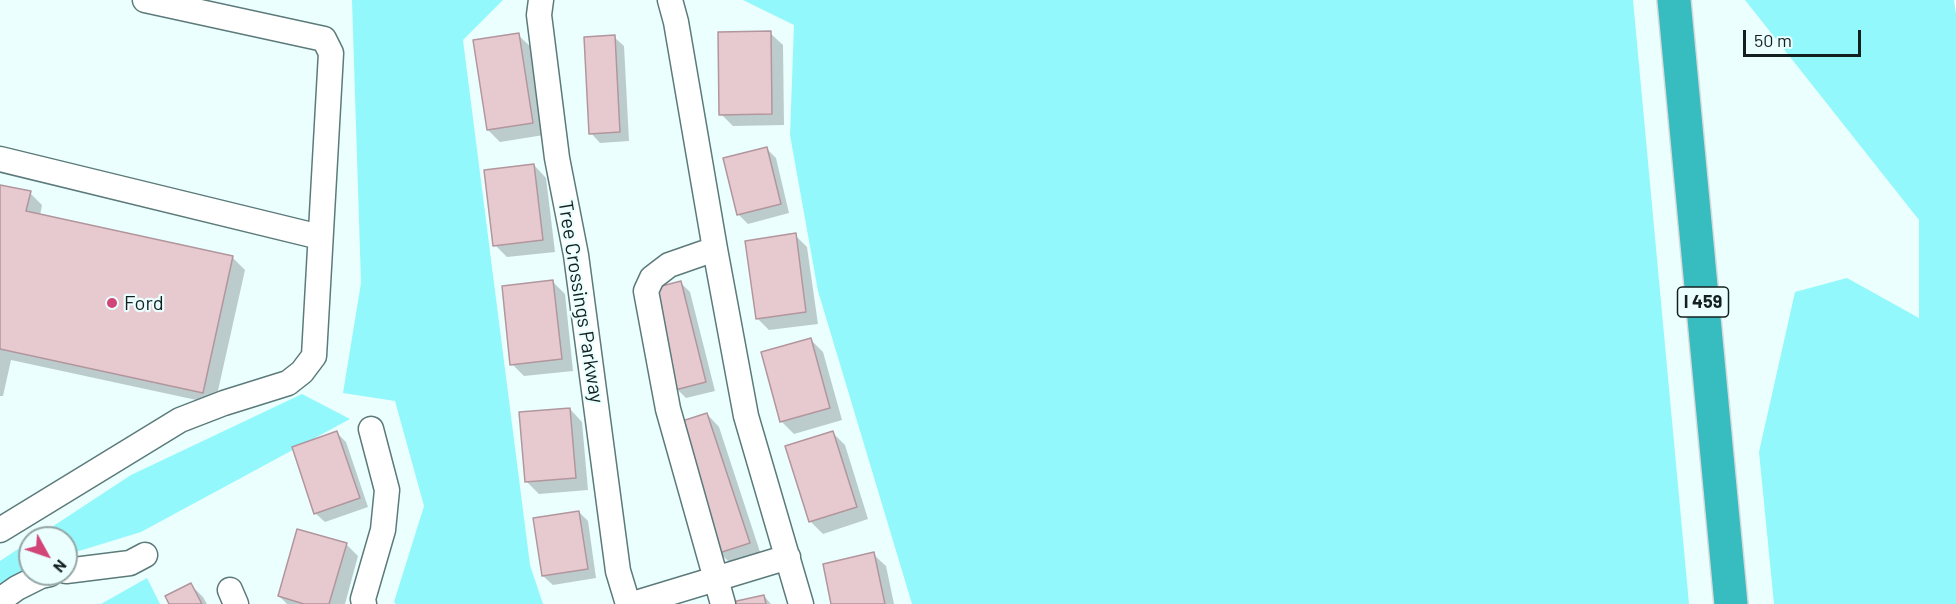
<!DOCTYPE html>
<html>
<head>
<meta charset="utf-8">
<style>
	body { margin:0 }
	#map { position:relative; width:1956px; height:604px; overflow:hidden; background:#ebffff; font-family:Barlow,sans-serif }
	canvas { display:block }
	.north { position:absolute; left:18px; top:526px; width:60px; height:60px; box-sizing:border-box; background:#ebffff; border:2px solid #95a6a6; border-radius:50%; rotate:130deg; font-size:16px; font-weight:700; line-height:24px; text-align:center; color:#142020 }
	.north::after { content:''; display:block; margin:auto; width:21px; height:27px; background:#d14577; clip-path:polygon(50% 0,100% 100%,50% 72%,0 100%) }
	.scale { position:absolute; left:1743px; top:30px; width:118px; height:27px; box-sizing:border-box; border:3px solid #142020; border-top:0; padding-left:8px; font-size:18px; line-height:21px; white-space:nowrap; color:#142020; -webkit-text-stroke:4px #ebffff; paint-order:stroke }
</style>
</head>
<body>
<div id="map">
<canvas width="1956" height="604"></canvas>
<div class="north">N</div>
<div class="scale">50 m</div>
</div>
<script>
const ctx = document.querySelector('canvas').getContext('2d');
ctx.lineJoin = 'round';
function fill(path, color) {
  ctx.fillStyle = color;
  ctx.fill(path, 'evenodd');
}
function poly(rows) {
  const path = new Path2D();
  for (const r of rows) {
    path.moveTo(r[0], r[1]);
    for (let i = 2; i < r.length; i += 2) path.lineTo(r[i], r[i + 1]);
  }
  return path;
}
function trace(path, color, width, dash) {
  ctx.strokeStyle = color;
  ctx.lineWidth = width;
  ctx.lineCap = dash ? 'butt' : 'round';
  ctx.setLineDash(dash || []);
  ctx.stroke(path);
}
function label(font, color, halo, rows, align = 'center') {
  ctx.font = font + ' Barlow,sans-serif';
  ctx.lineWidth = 4.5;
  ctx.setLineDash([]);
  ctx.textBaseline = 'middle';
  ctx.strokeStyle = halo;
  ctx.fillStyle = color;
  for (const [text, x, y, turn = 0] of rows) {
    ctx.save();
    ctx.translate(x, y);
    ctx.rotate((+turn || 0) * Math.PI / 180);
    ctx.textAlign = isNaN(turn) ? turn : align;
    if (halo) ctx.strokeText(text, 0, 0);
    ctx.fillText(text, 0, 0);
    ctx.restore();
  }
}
const green = poly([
	[352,0,503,0,463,40,530,565,543,604,396,604,394,602,424,506,395,401,343,393,361,283],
	[743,0,1633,0,1689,604,912,604,818,291,790,135,794,25],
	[1745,0,1954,0,1956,14,1956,604,1774,604,1759,452,1795,292,1847,278,1919,318,1919,220],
	[302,394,350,419,141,532,66,555,66,538,35,538,131,475],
	[30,541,30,574,0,592,0,561],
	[147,578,160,604,101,604]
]);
const shadow = poly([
	[770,33,783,45,784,125,733,126,721,114],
	[518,35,531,47,544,135,500,142,488,130],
	[614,37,624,46,629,141,600,143,591,133],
	[767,149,776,158,789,213,748,224,738,214],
	[534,165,546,178,555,252,507,257,495,245],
	[0,186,30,193,42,205,40,216,233,258,245,270,215,404,11,360,3,396,0,396],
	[795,235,807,247,818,324,769,330,757,318],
	[553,282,565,294,573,371,524,376,512,364],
	[681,283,690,292,715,391,686,398,677,389],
	[811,340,823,352,842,420,794,434,781,421],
	[570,409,582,422,588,490,539,494,527,482],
	[707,414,719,427,761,555,732,565,720,553],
	[832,432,845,445,868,519,823,534,811,522,787,447],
	[337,433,346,442,368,507,325,522,315,513],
	[579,512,588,521,596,578,553,585,543,576],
	[346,544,358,556,345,604,287,604,279,596],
	[873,554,886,566,894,604,833,604],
	[191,585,203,597,207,604,171,604],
	[764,596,771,604,734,604]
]);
const building = poly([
	[771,31,772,114,719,115,718,32,771,31],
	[519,33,533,123,487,130,473,40,519,33],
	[615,35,620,132,589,134,584,37,615,35],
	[767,147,781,204,737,215,723,158,767,147],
	[534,164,543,240,493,246,484,170,534,164],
	[0,185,31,191,26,211,233,256,203,393,0,349,0,185],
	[796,233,806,312,756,319,745,241,796,233],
	[553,280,562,359,510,365,502,286,553,280],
	[681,281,706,382,675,390,650,289,681,281],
	[811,338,830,408,780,422,761,352,811,338],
	[570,408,576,478,525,482,519,412,570,408],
	[707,413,750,543,719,553,676,423,707,413],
	[337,431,360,498,314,514,292,447,337,431],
	[833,431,857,507,809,522,785,446,833,431],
	[579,511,588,569,542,576,533,518,579,511],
	[297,529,347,543,329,604,304,604,278,596,297,529],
	[874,552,885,604,831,604,823,564,874,552],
	[191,583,202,604,169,604,165,596,191,583],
	[764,595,766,604,732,604,732,602,764,595]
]);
const minor = poly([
	[541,0,539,15,557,158,576,255,618,571,628,604],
	[670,0,676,22,715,249,746,416,801,604],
	[0,159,320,237],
	[715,249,669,265,652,278,646,291,668,409,723,604],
	[0,530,180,420,224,403,288,383,302,372,314,356,331,53,324,39,145,0],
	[66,571,130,563,145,555],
	[230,590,236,604],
	[0,600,17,588,41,576,50,574],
	[364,604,363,599,383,530,387,490,371,429],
	[633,604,788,557]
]);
const highway = poly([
	[1674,0,1731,604]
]);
const markers = [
	[112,303,6,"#d14577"]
];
const shields = [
	[1703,302,51]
];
const shieldNames = [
	["I 459",1703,302]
];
const streetNames = [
	["Tree Crossings Parkway",581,302,81]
];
const poiNames = [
	["Ford",124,303]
];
fill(green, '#93f8fb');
fill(shadow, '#0003');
fill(building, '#e7cad0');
trace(building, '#b2969d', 1.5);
trace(minor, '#5c7a7a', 27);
trace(highway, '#d9dbdb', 36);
trace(minor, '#fff', 24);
trace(highway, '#37bcc0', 33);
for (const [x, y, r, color] of markers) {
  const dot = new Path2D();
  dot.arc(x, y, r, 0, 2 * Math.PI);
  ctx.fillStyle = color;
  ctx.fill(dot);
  trace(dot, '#ebffff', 2);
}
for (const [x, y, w] of shields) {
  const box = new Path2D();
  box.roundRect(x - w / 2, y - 15, w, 30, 4.5);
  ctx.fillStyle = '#ebffff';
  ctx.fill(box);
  trace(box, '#142020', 1.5);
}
label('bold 18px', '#142020', null, shieldNames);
label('20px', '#142020', '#ebffff', streetNames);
label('20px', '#142020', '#ebffff', poiNames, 'left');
</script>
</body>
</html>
